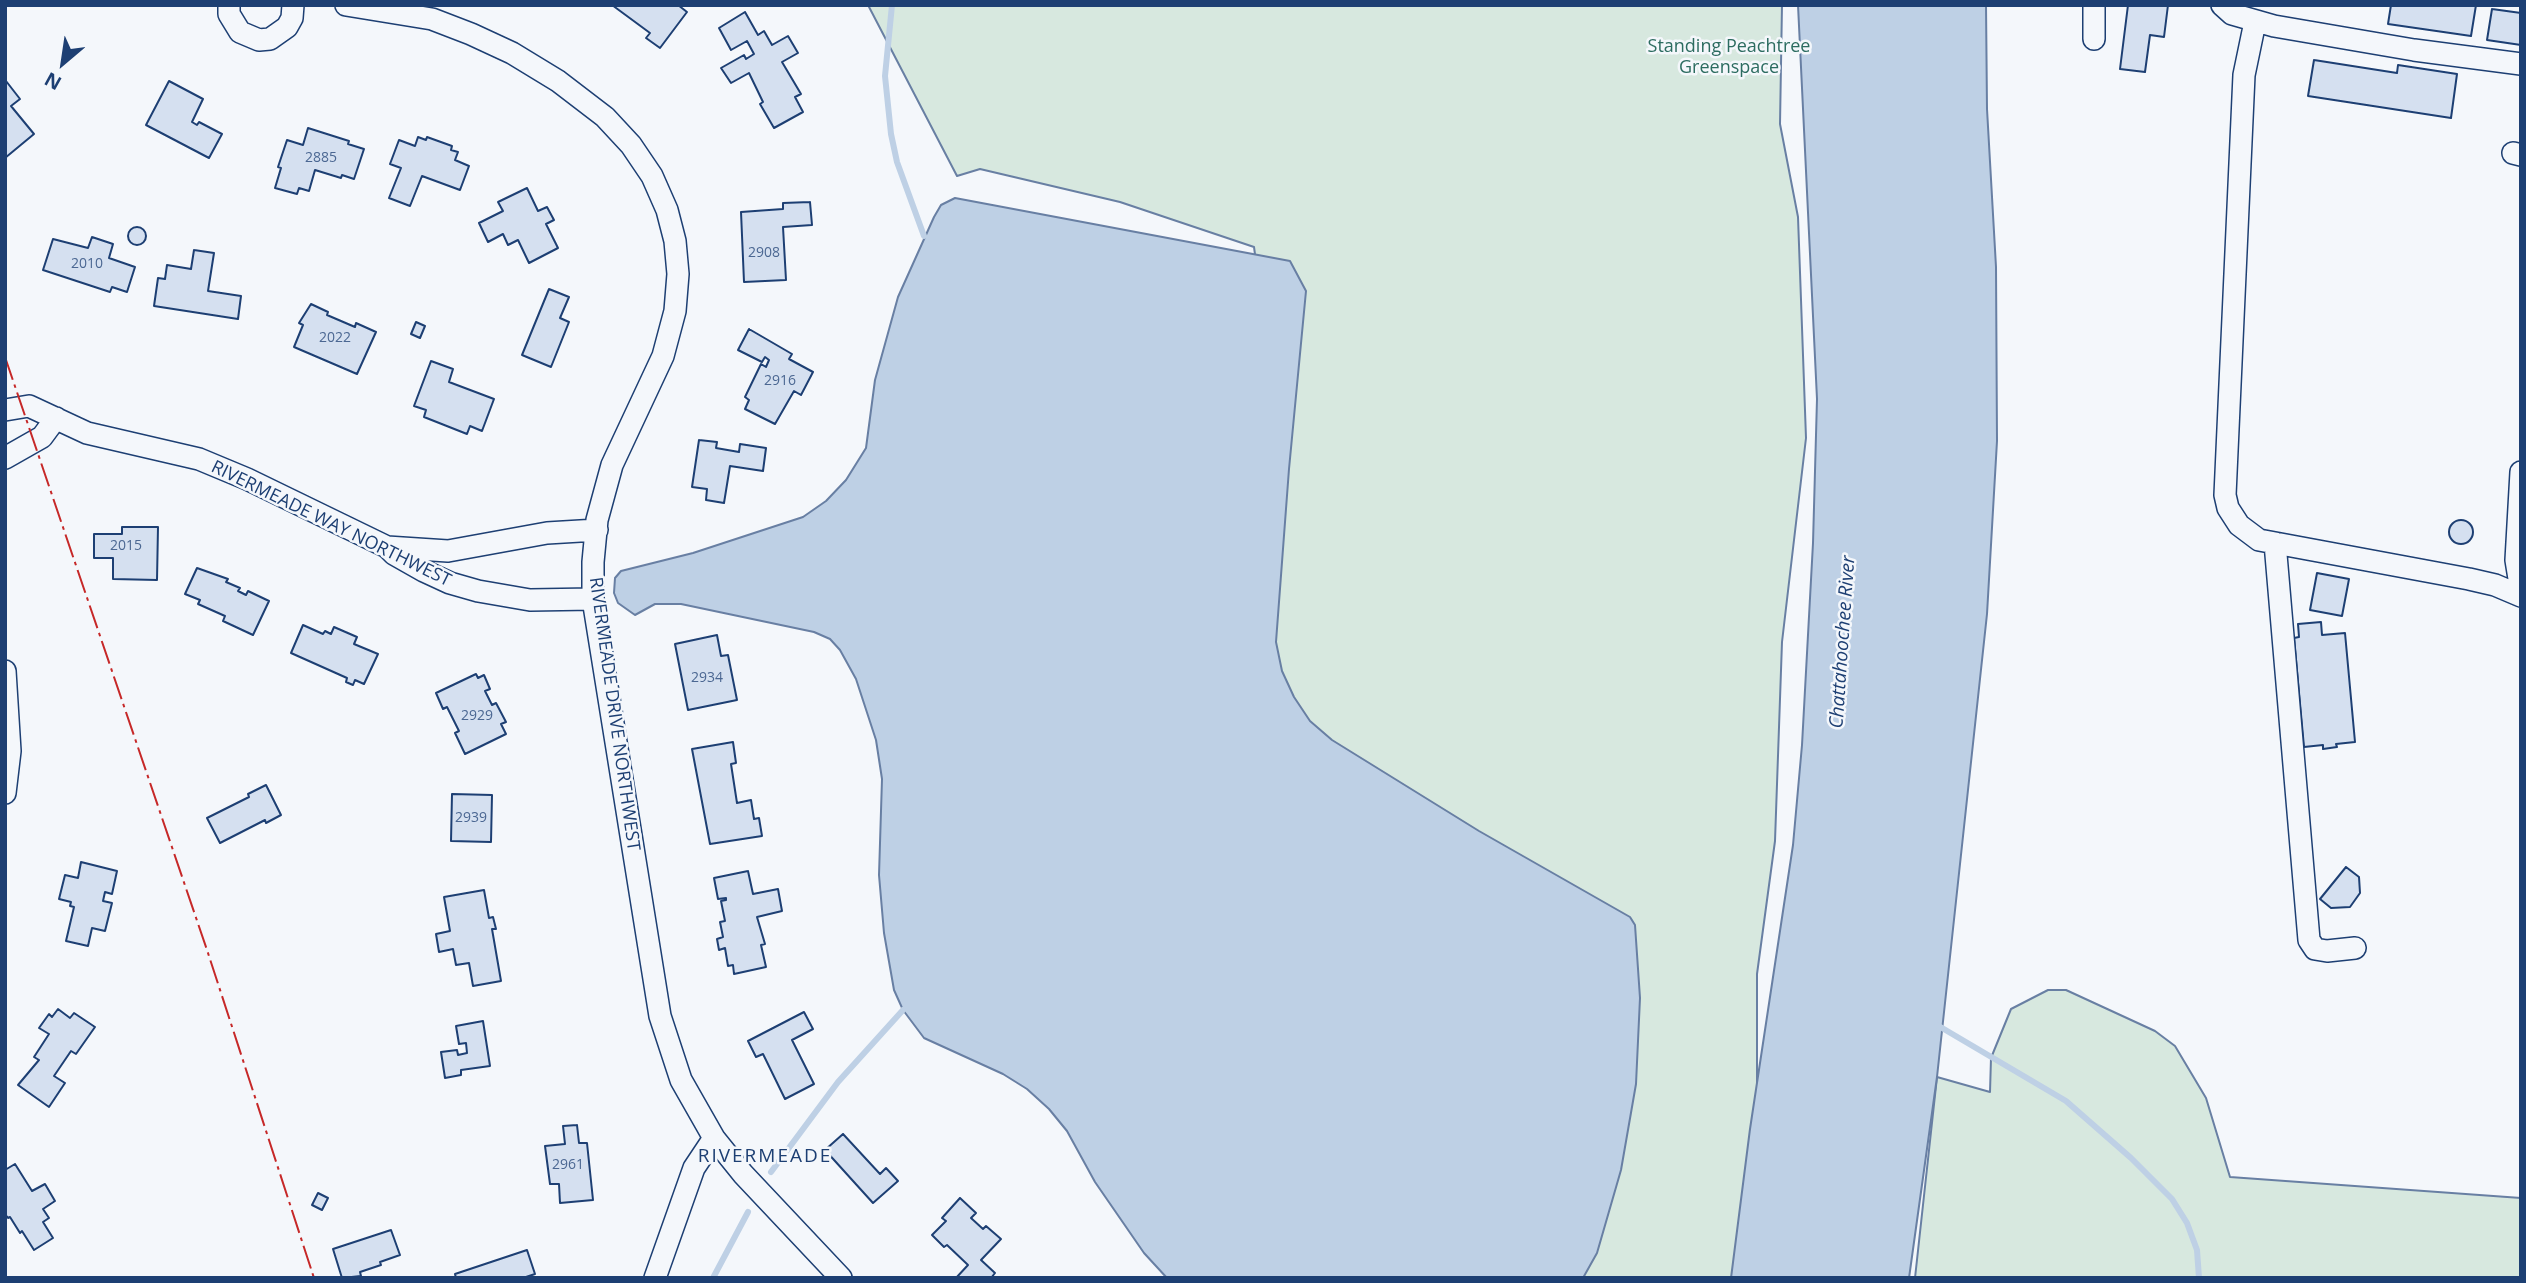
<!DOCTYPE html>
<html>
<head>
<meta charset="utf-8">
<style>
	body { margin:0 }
	#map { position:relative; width:2526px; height:1283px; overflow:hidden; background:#f4f7fb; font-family:"Open Sans",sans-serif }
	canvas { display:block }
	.frame { position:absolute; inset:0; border:7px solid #1d3f73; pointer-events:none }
	.north { position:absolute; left:28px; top:28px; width:70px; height:70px; -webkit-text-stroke:5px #f4f7fb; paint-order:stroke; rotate:209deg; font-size:19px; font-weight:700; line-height:28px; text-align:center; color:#1d3f73 }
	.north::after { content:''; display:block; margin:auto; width:24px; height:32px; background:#1d3f73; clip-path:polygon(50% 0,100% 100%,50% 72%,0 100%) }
</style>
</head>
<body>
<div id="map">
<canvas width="2526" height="1283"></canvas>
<div class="frame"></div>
<div class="north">N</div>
</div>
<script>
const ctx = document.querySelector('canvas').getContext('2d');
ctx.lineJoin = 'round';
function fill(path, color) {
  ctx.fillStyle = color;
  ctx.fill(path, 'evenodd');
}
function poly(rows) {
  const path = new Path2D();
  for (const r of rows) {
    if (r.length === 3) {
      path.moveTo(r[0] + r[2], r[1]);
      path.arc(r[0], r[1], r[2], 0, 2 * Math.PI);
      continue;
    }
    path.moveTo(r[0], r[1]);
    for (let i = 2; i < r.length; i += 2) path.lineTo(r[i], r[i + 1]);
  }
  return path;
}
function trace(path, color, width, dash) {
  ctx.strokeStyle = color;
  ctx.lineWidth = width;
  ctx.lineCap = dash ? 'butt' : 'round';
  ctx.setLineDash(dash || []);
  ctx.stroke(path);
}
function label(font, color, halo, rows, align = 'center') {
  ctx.font = font + ' "Open Sans",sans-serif';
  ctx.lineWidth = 5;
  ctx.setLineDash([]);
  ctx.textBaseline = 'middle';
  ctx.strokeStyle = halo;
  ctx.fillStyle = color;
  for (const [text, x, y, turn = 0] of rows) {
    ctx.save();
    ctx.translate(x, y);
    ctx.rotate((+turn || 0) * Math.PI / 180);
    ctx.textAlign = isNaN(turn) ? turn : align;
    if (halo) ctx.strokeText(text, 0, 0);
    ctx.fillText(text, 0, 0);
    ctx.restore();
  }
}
const green = poly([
	[868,5,1782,5,1780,124,1798,217,1806,438,1782,642,1775,841,1757,974,1757,1134,1742,1278,1575,1278,1337,755,1266,673,1286,481,1254,247,1120,202,980,169,957,176,868,5],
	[2048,990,2066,990,2155,1031,2175,1046,2206,1098,2230,1177,2521,1198,2521,1278,1915,1278,1937,1077,1990,1092,1991,1058,2011,1009,2048,990]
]);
const water = poly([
	[1798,5,1986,5,1987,109,1996,267,1997,441,1987,614,1937,1077,1909,1278,1731,1278,1750,1129,1793,845,1802,745,1813,543,1817,399,1798,5],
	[955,198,1290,261,1306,291,1289,469,1276,642,1282,671,1294,697,1310,721,1332,740,1479,831,1630,917,1635,925,1640,998,1636,1084,1621,1170,1597,1253,1583,1278,1167,1278,1144,1253,1095,1182,1067,1131,1049,1109,1027,1089,1003,1074,924,1038,903,1010,894,990,884,933,879,875,882,779,876,740,856,679,840,650,830,639,814,632,681,604,655,604,635,615,618,603,614,593,615,578,621,571,693,553,803,517,826,501,846,480,866,448,875,380,898,297,934,217,941,205,955,198]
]);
const stream = poly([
	[892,5,885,76,891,134,897,162,924,236],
	[1937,1025,2066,1101,2131,1158,2172,1199,2187,1223,2197,1250,2199,1278],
	[771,1172,838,1082,903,1010],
	[713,1278,748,1212]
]);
const building = poly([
	[612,5,678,5,687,12,660,48,646,38,650,33,612,5],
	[2128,5,2168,5,2164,37,2150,35,2145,72,2120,69,2128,5],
	[2391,5,2476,5,2471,36,2388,24,2391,5],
	[2492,9,2521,13,2521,45,2487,40,2492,9],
	[745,12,758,35,764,31,772,45,788,36,798,53,782,62,801,94,795,97,803,112,774,128,760,104,763,102,749,73,731,83,721,68,744,55,746,59,754,54,747,41,731,50,719,28,745,12],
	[2314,60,2397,73,2398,65,2457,74,2451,118,2308,96,2314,60],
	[6,81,20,99,11,106,34,134,5,158,6,81],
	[169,81,203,99,192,122,197,125,199,122,222,134,209,158,146,125,169,81],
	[308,128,349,141,348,144,364,149,354,179,342,175,341,178,315,170,309,191,299,188,297,194,275,188,281,168,278,167,287,140,303,145,308,128],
	[418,137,426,140,427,137,452,146,451,150,458,152,455,160,469,166,460,190,422,176,410,206,389,198,401,168,390,164,399,140,415,146,418,137],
	[527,188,538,211,547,207,554,220,546,224,558,248,529,263,518,240,508,245,503,234,488,242,479,223,503,211,498,202,527,188],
	[810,202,812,225,783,227,786,280,744,282,741,212,783,209,783,203,810,202],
	[137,236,9],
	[92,237,113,244,109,258,135,267,127,292,112,287,110,292,43,270,53,239,88,248,92,237],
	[194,250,214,253,208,291,241,296,238,319,154,306,158,278,165,279,167,265,191,269,194,250],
	[549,289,569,297,560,318,569,322,551,367,522,355,549,289],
	[311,304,328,312,327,315,355,327,356,323,376,332,357,374,294,347,303,325,299,323,311,304],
	[416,322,425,326,420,338,411,334,416,322],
	[749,329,792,354,789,359,813,372,801,395,794,391,775,424,745,409,749,400,745,397,761,364,766,367,769,360,765,357,762,362,738,350,749,329],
	[431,361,453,369,449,382,494,399,482,431,470,426,467,434,424,417,426,410,414,406,431,361],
	[699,440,717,442,716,448,739,452,740,444,766,448,763,471,730,466,724,503,706,500,707,489,692,487,699,440],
	[2461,532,12],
	[122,527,158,527,157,580,113,579,113,558,94,558,94,534,122,534,122,527],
	[197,568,228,579,226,582,240,588,238,591,246,595,248,591,269,601,253,635,223,621,225,616,198,604,200,600,185,594,197,568],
	[2317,573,2349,579,2342,616,2310,610,2317,573],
	[2321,622,2322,635,2345,633,2355,742,2336,744,2337,747,2323,749,2323,745,2304,747,2294,638,2299,637,2298,624,2321,622],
	[303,625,323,634,325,631,331,634,334,627,357,637,354,644,378,654,364,684,355,680,353,685,346,682,347,678,291,653,303,625],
	[717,635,721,656,728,655,737,700,688,710,675,644,717,635],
	[476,674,478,678,484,675,490,689,485,691,492,705,496,703,506,722,501,724,506,734,465,754,455,733,459,731,447,707,443,709,436,693,476,674],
	[733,742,736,763,731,764,737,803,751,800,754,819,759,818,762,836,710,844,692,749,733,742],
	[266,785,281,815,266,823,265,820,220,843,207,818,249,797,248,794,266,785],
	[452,794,492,795,491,842,451,841,452,794],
	[81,862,117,871,112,894,105,892,103,901,112,903,105,931,92,928,88,946,66,941,74,907,70,906,71,902,59,899,65,875,78,878,81,862],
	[2346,867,2359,877,2360,893,2350,907,2331,908,2320,899,2346,867],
	[748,871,753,894,778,889,782,911,757,917,765,944,761,945,766,967,734,974,733,965,728,966,725,948,719,950,717,939,723,937,720,922,725,921,721,901,726,900,726,898,718,899,714,878,748,871],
	[484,890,489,918,493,917,496,929,492,929,501,981,473,986,469,963,456,965,453,949,439,952,436,934,450,931,444,897,484,890],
	[58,1009,70,1018,74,1013,95,1027,76,1054,71,1051,54,1076,65,1083,49,1107,18,1085,39,1060,34,1057,49,1034,39,1028,49,1014,52,1017,58,1009],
	[804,1012,813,1029,792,1040,814,1084,785,1099,763,1054,756,1057,748,1041,804,1012],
	[483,1021,490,1066,461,1070,461,1075,445,1078,441,1052,457,1050,458,1055,467,1053,466,1043,459,1044,456,1026,483,1021],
	[577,1125,579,1143,587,1143,593,1200,560,1203,559,1184,550,1184,545,1146,565,1144,563,1126,577,1125],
	[843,1134,880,1174,886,1168,898,1181,873,1203,825,1150,843,1134],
	[15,1164,32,1191,45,1184,55,1201,43,1209,49,1218,43,1222,53,1238,34,1250,22,1231,20,1233,10,1217,8,1218,5,1214,5,1170,15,1164],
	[318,1193,328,1198,322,1210,312,1205,318,1193],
	[960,1198,976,1213,971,1218,983,1229,986,1226,1001,1239,981,1260,995,1273,991,1278,956,1278,968,1265,947,1245,944,1247,932,1235,946,1221,942,1218,960,1198],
	[391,1230,400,1255,380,1262,381,1265,360,1272,361,1276,342,1278,333,1249,391,1230],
	[527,1250,535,1274,523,1278,456,1278,455,1274,527,1250]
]);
const minor = poly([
	[229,5,229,14,240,32,259,40,270,39,287,27,292,18,293,5],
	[346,5,432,19,471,34,512,53,558,81,605,117,631,145,652,176,667,210,675,241,678,274,675,311,663,356,612,465,597,520,593,562,593,599,660,1016,681,1080,714,1138,743,1174,841,1278],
	[2094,5,2094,39],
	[2222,5,2232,14,2274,26,2414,50,2521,64],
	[2255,22,2244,75,2225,495,2228,508,2239,525,2259,540,2469,579,2495,585,2521,596],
	[2513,153,2521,155],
	[5,410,29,406,87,433,199,459,247,479,387,547,394,554,424,571,450,583,478,591,530,600,593,599],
	[5,458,42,437,56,418],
	[2521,472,2516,560,2521,591],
	[2275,543,2309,940,2315,949,2327,951,2355,948],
	[387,547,448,551,547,533,597,530],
	[5,671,10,751,5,793],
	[655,1278,694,1168,714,1138]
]);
const power = poly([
	[5,357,207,950,314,1278]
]);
const numberNames = [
	["2885",321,158],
	["2908",764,253],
	["2010",87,264],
	["2022",335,338],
	["2916",780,381],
	["2015",126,546],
	["2934",707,678],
	["2929",477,716],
	["2939",471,818],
	["2961",568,1165]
];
const parkNames = [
	["Standing Peachtree",1729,47],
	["Greenspace",1729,68]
];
const streetNames = [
	["RIVERMEADE WAY NORTHWEST",331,524,26],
	["RIVERMEADE DRIVE NORTHWEST",614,714,82]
];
const waterNames = [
	["Chattahoochee River",1843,642,-86]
];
const neighbourhoodNames = [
	["RIVERMEADE",765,1157]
];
fill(green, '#d7e8df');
trace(green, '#687fa3', 2);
fill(water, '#bed0e5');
trace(water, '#687fa3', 2);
trace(stream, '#bed0e5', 6);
fill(building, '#d5e0f0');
trace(building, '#1d3f73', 2);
trace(minor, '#1d3f73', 24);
trace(minor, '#f4f7fb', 21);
trace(power, '#c62828', 2, [24, 5, 3.5, 5]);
label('14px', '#4b6792', null, numberNames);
label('18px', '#2c6c60', '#f4f7fb', parkNames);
label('18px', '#1d3f73', '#f4f7fb', streetNames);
label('italic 19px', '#1d3f73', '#f4f7fb', waterNames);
ctx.letterSpacing = '2px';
label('19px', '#1d3f73', '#f4f7fb', neighbourhoodNames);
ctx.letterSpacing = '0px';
</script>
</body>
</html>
